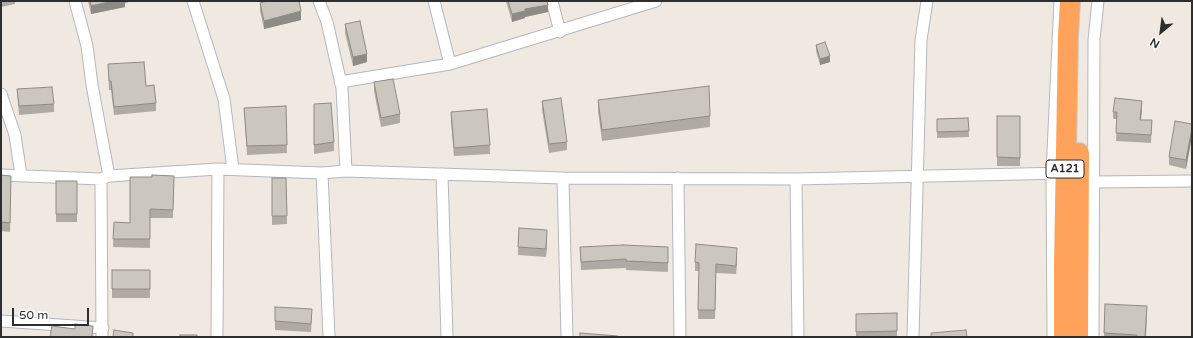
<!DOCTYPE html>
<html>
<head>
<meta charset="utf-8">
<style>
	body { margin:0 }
	#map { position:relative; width:1193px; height:338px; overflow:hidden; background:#efe9e1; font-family:"Varela Round",sans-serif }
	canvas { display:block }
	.frame { position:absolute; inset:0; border:2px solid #2e2e2e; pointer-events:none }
	.north { position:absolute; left:1141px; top:12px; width:40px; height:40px; -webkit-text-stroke:3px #fff; paint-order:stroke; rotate:209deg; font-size:11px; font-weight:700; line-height:16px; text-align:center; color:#2e2e2e }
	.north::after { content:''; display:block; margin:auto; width:14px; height:18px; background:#2e2e2e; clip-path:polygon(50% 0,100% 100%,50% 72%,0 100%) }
	.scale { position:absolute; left:12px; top:308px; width:77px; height:18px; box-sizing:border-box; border:2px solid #2e2e2e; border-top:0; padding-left:5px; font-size:12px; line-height:14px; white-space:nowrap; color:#2e2e2e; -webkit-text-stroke:3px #fff; paint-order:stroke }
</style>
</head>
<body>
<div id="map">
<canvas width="1193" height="338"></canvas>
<div class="frame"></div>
<div class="north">N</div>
<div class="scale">50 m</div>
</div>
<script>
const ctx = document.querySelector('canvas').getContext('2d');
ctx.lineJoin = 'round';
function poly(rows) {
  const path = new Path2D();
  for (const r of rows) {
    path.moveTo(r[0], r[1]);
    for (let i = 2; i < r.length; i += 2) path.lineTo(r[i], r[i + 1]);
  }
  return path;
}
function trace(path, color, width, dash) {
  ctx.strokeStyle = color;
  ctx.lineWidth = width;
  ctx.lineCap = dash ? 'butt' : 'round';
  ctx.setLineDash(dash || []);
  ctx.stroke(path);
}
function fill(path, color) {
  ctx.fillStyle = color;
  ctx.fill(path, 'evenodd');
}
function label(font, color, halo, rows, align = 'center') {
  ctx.font = font + ' "Varela Round",sans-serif';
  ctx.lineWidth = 3;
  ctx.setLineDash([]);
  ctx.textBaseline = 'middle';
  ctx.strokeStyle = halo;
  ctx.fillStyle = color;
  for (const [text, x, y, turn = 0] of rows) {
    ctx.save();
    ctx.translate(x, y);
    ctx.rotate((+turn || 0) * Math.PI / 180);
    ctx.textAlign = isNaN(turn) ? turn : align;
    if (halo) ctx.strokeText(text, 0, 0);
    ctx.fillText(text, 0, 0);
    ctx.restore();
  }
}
const street = poly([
	[75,1,87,46,92,85,109,176],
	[193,1,224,99,233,169],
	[319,1,327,22,342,88,346,171],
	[434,1,450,64],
	[552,1,560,32],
	[340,82,450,64,656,1],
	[1,94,15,135,21,175],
	[322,173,329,337],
	[442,174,447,337],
	[1,175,101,179,109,176,218,169,322,173,346,171,563,178,796,179,1065,173],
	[563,178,567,337],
	[678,178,680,337],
	[101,179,102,337],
	[796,179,798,337],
	[1094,182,1192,181],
	[1,321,103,328],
	[217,337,218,169],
	[913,337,921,40,927,1],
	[1053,337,1052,173,1060,1],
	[1093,337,1094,40,1098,1]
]);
const highway = poly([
	[1064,337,1064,266,1068,36,1070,1],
	[1078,337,1079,153]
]);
const wall = poly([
	[1,1,15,1,15,4,1,7],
	[88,1,132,1,125,3,125,7,91,14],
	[506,1,547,1,548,12,525,17,525,18,512,22],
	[260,3,301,20,264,29,260,11],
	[345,24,367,62,353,66,345,33],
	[816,45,830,62,820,65,816,51],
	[108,64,146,86,156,103,156,111,114,115,111,90,109,90],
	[374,82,400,114,400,123,381,127,374,91],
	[17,89,54,104,54,112,19,115],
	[598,100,710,116,710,127,602,141,598,111],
	[542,101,567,142,567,150,549,153,542,110],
	[314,104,334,142,334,151,314,154],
	[286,106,287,153,247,155,244,108],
	[1142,108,1141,120,1152,120,1151,143,1116,141,1117,119,1113,119,1113,112],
	[451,112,490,145,490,154,454,156,451,121],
	[997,116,1020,116,1020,166,997,166],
	[968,118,969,137,937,138,937,119],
	[1192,124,1186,169,1169,165,1169,157],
	[1,175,11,176,10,232,1,231],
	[174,176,173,218,150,218,150,248,113,247,114,222,130,223],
	[272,178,286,178,287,224,272,225],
	[56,181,77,181,77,222,56,222],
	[547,239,546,257,518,255,518,247],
	[580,247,668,247,668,272,626,270,626,268,581,270],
	[737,256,736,274,716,273,715,319,698,319,699,271,695,271,695,262],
	[112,270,150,270,150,298,112,298],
	[1105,304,1147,316,1146,337,1104,337],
	[897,313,897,337,856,337,856,314],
	[312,317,311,332,275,330,275,321]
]);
const shadedWall = poly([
	[113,1,132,1,125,3,125,7,91,14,91,6],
	[548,5,548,12,525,17,525,18,512,22,512,14,525,9],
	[301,11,301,20,264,29,264,21],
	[367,54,367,62,353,66,353,57],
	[830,56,830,62,820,65,820,59],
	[1142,101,1142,108,1140,127,1140,120],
	[1192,128,1192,137,1186,169,1186,160],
	[547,230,547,239,546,257,546,249],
	[737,248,737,256,736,274,736,266]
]);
const building = poly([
	[90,1,113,1,91,6,90,1],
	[267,1,299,1,301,11,264,21,260,3,267,1],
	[508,1,547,1,548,5,525,9,525,11,512,14,508,1],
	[360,21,367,54,353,57,345,24,360,21],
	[825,42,830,56,820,59,816,45,825,42],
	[144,62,146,86,154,85,156,103,114,107,111,81,109,81,108,64,144,62],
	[393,79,400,114,381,118,374,82,393,79],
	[709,86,710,116,602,130,598,100,709,86],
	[52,87,54,104,19,106,17,89,52,87],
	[561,98,567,142,549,144,542,101,561,98],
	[1115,98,1142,101,1140,120,1152,120,1151,135,1116,133,1117,112,1113,112,1115,98],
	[331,103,334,142,314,145,314,104,331,103],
	[286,106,287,145,247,146,244,108,286,106],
	[487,109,490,145,454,148,451,112,487,109],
	[997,116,1020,116,1020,158,997,157,997,116],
	[968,118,969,131,937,132,937,119,968,118],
	[1175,121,1192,124,1192,128,1186,160,1169,157,1175,121],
	[1,175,11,176,10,223,1,222,1,175],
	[152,175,174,176,173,210,150,209,150,239,113,239,114,222,130,223,130,177,152,177,152,175],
	[272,178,286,178,287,216,272,216,272,178],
	[56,181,77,181,77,214,56,214,56,181],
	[519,228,547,230,546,249,518,247,519,228],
	[696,244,737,248,736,266,716,264,715,310,698,310,699,263,695,262,696,244],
	[623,245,668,247,668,263,626,261,626,259,581,262,580,247,623,245],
	[112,270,150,270,150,289,112,289,112,270],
	[1105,304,1147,306,1145,337,1137,337,1137,335,1104,333,1105,304],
	[275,307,312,309,311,324,275,321,275,307],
	[897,313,897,331,856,332,856,314,897,313],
	[75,324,93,326,92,337,50,337,52,326,75,329,75,324],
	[114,330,133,333,133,337,113,337,114,330],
	[966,330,967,337,931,337,931,333,966,330],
	[580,333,618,336,618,337,580,337,580,333],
	[180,335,197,335,197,337,180,337,180,335]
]);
const shields = [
	[1065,169,38]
];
const shieldNames = [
	["A121",1065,169]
];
trace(street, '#b4b7c1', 13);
trace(highway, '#c9c9c9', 22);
trace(street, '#fff', 11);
trace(highway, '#ffa35c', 20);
fill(wall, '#afaba4');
fill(shadedWall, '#8e8b86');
fill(building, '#cbc7bf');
trace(building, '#8e8b86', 1);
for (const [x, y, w] of shields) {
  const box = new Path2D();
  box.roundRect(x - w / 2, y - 9, w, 18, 3);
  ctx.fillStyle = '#fff';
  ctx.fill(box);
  trace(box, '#2e2e2e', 1);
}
label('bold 11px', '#2e2e2e', null, shieldNames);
</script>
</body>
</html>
